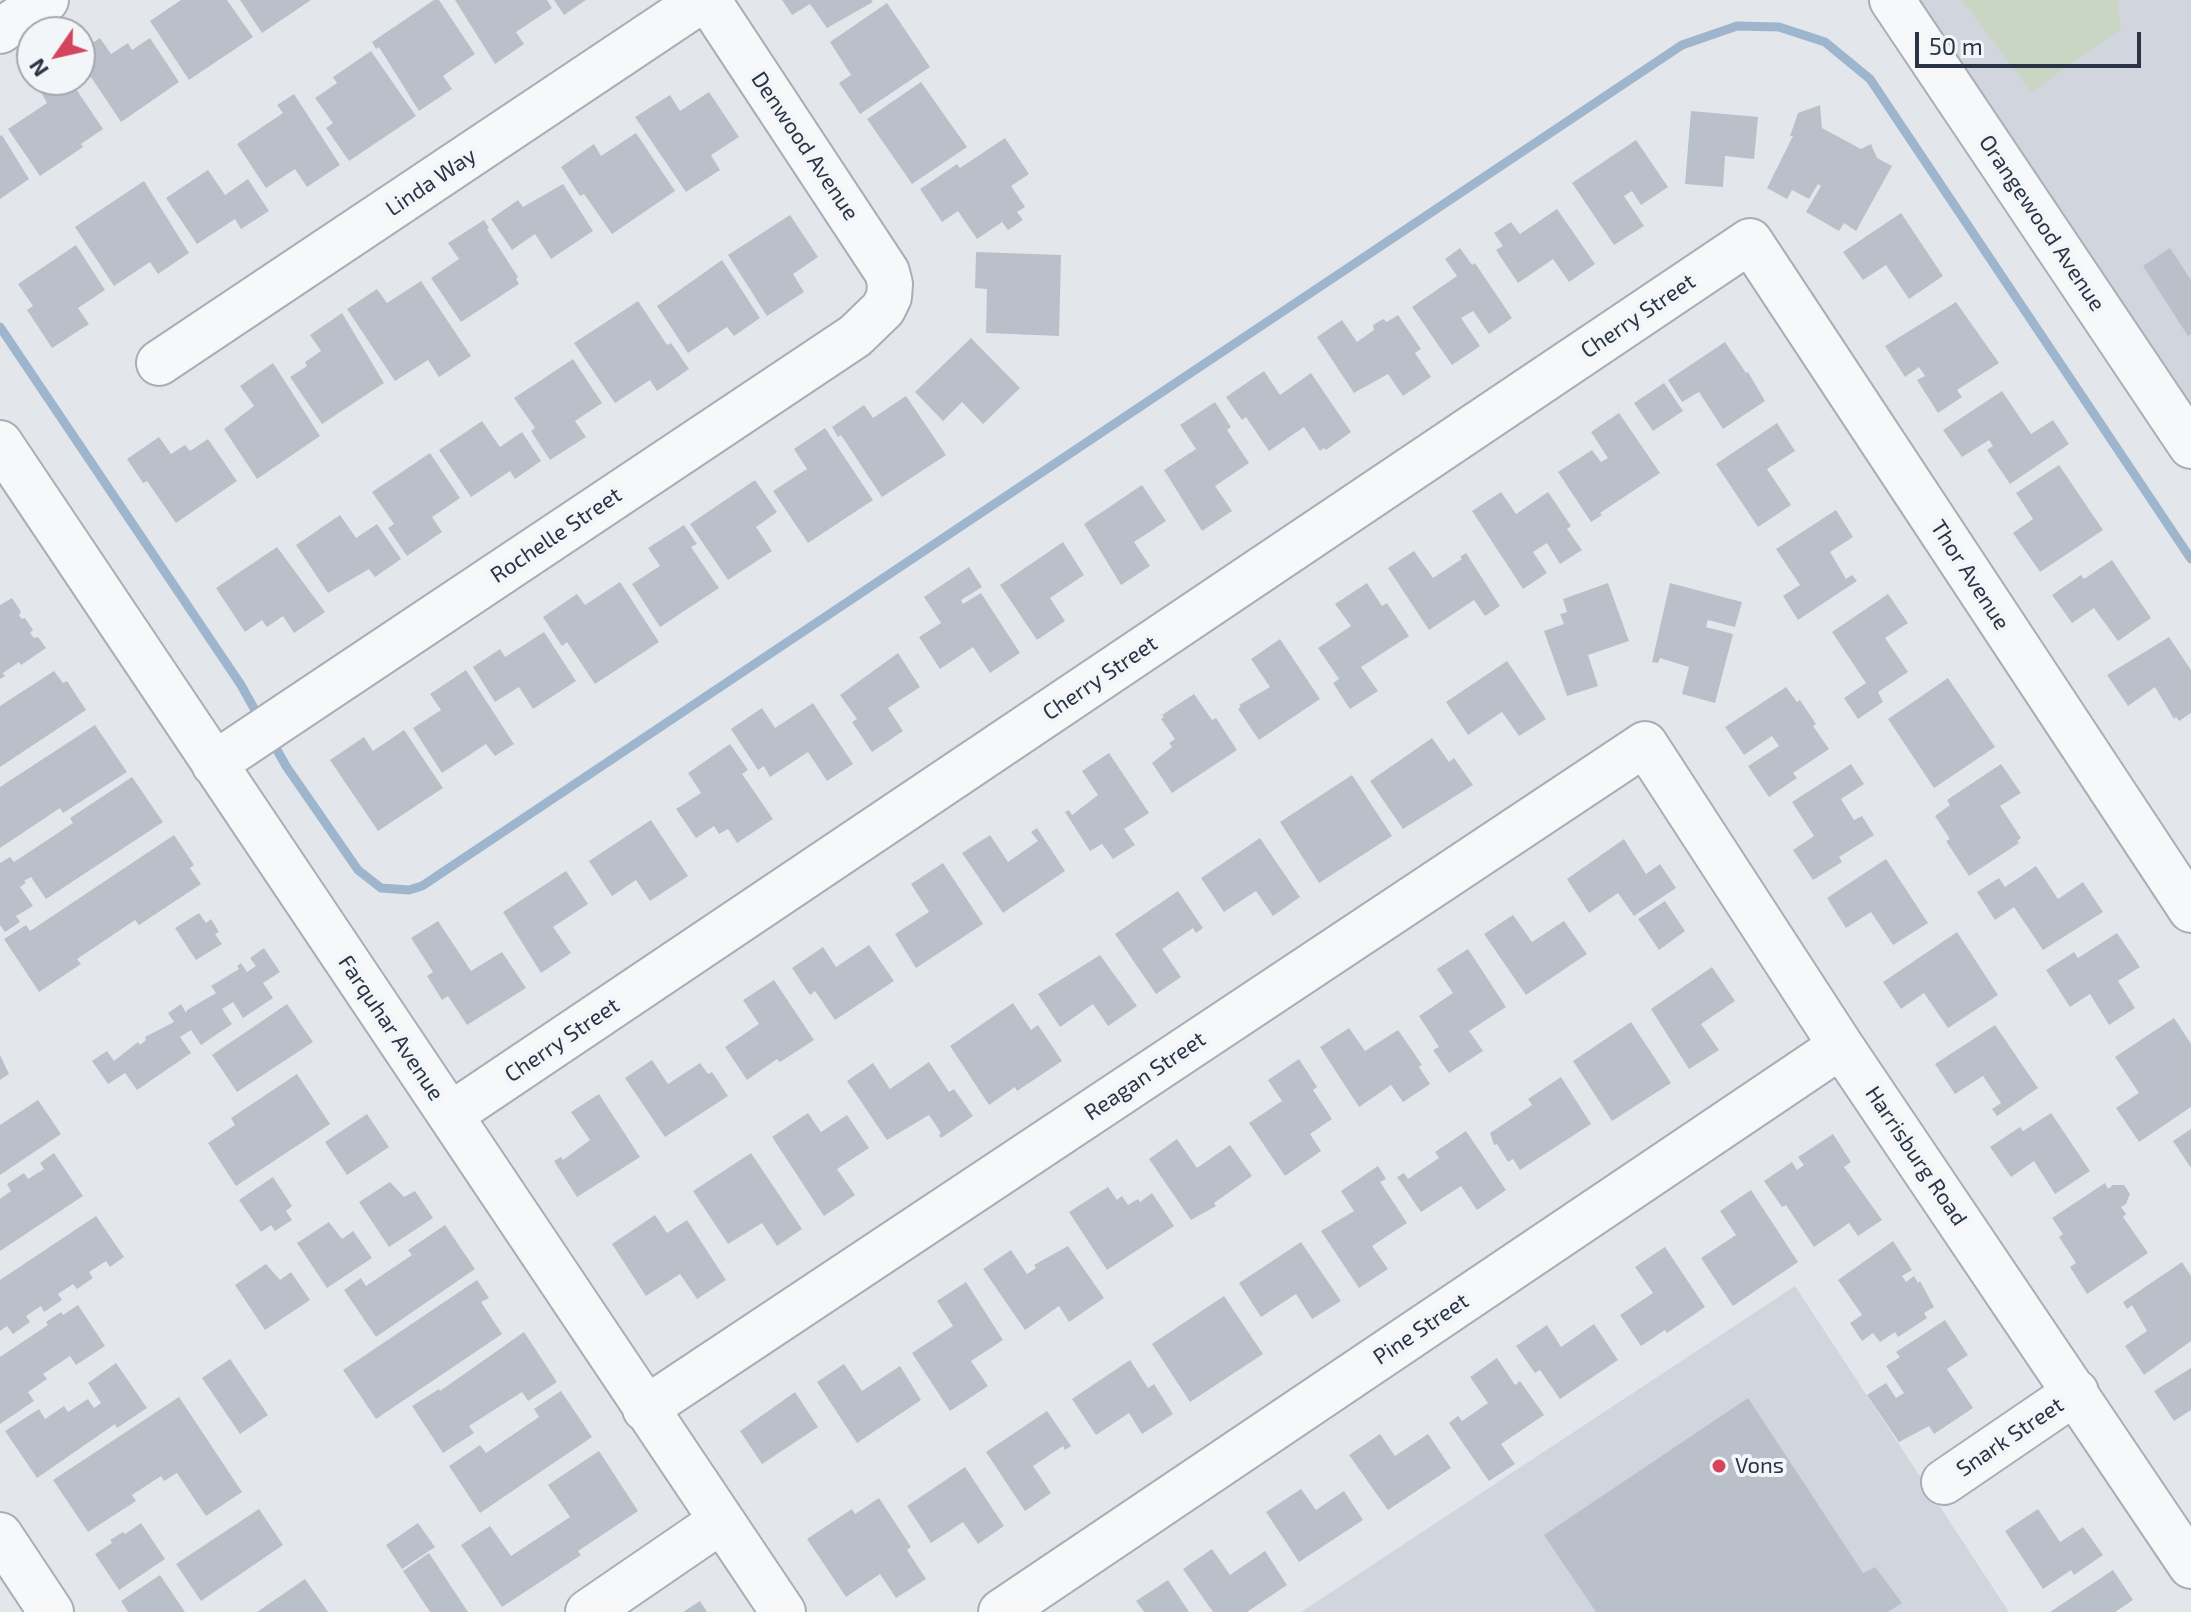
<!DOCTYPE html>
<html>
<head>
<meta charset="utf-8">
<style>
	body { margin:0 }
	#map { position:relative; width:2191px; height:1612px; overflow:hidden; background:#e3e7ec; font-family:"Exo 2",sans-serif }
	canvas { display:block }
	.north { position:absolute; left:16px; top:16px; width:80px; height:80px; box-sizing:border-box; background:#f3f6f9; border:2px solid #a3a8b1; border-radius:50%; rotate:236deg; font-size:22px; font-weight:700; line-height:32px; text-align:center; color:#2a3445 }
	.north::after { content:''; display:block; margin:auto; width:28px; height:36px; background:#d4455d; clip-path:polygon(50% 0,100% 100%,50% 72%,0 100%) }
	.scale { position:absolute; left:1915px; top:32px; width:226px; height:36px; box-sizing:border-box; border:4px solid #2a3445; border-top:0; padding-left:10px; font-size:24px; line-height:28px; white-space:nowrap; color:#2a3445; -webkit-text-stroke:6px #f3f6f9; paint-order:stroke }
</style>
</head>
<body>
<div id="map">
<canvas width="2191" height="1612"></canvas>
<div class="north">N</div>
<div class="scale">50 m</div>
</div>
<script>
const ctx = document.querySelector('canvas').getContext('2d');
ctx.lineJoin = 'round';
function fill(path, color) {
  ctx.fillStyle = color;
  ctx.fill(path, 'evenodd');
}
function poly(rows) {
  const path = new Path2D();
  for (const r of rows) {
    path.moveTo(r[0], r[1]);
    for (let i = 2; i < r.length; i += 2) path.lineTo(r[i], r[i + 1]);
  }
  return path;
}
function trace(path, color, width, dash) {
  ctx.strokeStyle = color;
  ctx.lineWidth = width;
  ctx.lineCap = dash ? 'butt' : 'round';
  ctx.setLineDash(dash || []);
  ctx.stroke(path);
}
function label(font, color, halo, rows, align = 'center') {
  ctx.font = font + ' "Exo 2",sans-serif';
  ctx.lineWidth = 8;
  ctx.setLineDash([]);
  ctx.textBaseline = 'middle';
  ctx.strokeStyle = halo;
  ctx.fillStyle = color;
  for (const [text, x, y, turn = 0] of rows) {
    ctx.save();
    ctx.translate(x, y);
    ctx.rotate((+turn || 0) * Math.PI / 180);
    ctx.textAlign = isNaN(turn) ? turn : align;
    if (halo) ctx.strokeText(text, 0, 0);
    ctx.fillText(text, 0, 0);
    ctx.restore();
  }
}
const built = poly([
	[1920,0,2191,0,2191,405],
	[1795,1286,2009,1612,1301,1612]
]);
const green = poly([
	[1962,0,2118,0,2121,29,2031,92]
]);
const stream = poly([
	[0,327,241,685,261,721],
	[272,741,286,766,358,870,381,888,409,890,422,886,1682,45,1737,26,1779,27,1825,42,1870,79,2191,559]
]);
const building = poly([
	[181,0,227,0,253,37,189,80,150,21],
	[240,0,311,0,262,33],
	[434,0,439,0,475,54,443,76,452,89,419,111,379,47,376,49,372,42],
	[455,0,547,0,552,8,516,32,524,44,495,64],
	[554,0,586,0,564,15],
	[782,0,871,0,873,2,827,28,810,4,792,15],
	[887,3,930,67,860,114,839,83,851,75,830,42],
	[100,38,111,54,128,43,132,50,150,38,179,82,121,122,91,77,87,80,80,71,80,51],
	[371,51,416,116,349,161,326,128,333,123,315,98,337,83,333,77],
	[63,80,70,80,103,129,81,144,83,147,40,176,8,129,47,103,42,94],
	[921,82,967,147,912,184,867,119],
	[709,92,739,137,711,155,720,170,686,192,635,117,670,95,680,111],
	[294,94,340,165,307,187,295,169,266,188,237,144,283,113,277,105],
	[1820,105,1822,128,1861,149,1871,144,1877,158,1892,166,1856,231,1844,223,1839,231,1806,212,1821,186,1818,184,1809,199,1792,190,1787,199,1767,188,1793,136,1790,136,1798,113],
	[1691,111,1758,117,1754,159,1725,156,1723,187,1685,184],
	[636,133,675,191,612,234,584,194,580,196,561,167,594,144,601,156],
	[2,135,29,179,0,199,0,136],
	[1005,138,1029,174,1011,186,1025,207,1017,212,1023,220,1008,230,1002,222,977,239,958,211,942,222,920,189,957,164,960,168],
	[1636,140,1668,187,1641,205,1632,191,1624,196,1644,226,1614,245,1572,183],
	[208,170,225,195,248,179,269,211,241,229,235,219,197,244,166,198],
	[144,181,189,253,158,274,150,262,114,286,75,227],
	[563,184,593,231,551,259,535,234,512,250,491,219,518,200,523,207],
	[1557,209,1595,264,1569,282,1553,259,1518,283,1496,250,1503,246,1494,233,1511,222,1520,234],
	[1901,213,1943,276,1909,299,1886,265,1863,280,1843,252],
	[790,215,818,257,793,274,804,292,767,316,728,255],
	[484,220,489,228,487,229,518,277,516,279,519,284,461,322,431,278,459,259,448,243],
	[76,245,105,290,78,308,89,324,52,348,27,310,33,306,18,284],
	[1460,248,1472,265,1475,263,1512,318,1489,334,1473,311,1461,318,1480,346,1452,365,1412,307,1457,276,1445,259],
	[2170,248,2191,280,2191,334,2188,336,2143,266],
	[976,252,1061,255,1059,336,986,333,987,289,975,288],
	[722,260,760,318,734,336,727,327,688,353,657,306],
	[421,281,471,356,439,377,428,360,395,381,347,309,377,289,387,303],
	[638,301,667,345,671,343,689,369,657,391,650,380,615,403,574,343],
	[1956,302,1999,363,1957,390,1962,397,1938,413,1917,380,1925,376,1919,367,1905,377,1885,346],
	[342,313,384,383,322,424,290,377,307,366,305,362,321,351,310,335],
	[1398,315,1421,349,1415,353,1431,377,1403,396,1388,374,1354,393,1317,337,1342,320,1357,342,1374,330,1373,325,1383,319,1387,322],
	[971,338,1020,388,983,424,962,402,943,421,915,392],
	[1725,342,1746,373,1748,372,1765,401,1723,429,1699,392,1682,402,1668,380],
	[573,359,602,403,575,421,586,437,550,460,531,431,535,428,514,398],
	[273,363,320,436,257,479,224,429,254,406,240,386],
	[1264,371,1280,395,1311,373,1351,432,1326,450,1324,448,1320,451,1304,427,1269,451,1246,417,1242,420,1226,397],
	[1664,383,1683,411,1653,431,1634,403],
	[2002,391,2031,434,2053,420,2069,444,2010,484,1987,450,1993,446,1989,440,1962,457,1943,430],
	[906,396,946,455,882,497,841,435,838,437,832,427,864,405,873,418],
	[1215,402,1231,427,1227,430,1249,463,1215,486,1232,511,1202,531,1164,470,1196,449,1180,425],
	[1619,413,1660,473,1600,513,1602,515,1591,522,1558,472,1592,450,1601,462,1608,458,1591,432],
	[482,421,500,447,522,432,541,461,515,479,510,471,471,497,439,450],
	[1777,423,1795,451,1767,469,1791,505,1758,527,1716,464],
	[825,428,873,500,808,543,773,491,807,469,794,449],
	[159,437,171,454,185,445,190,451,208,439,237,481,176,523,147,481,143,483,127,459],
	[430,453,460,498,432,517,442,532,407,556,388,528,394,524,372,492],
	[2059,465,2103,530,2040,572,2013,533,2033,519,2016,493],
	[755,480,777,512,756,527,772,551,728,580,690,524],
	[1142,485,1166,521,1134,542,1150,566,1121,585,1084,524],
	[1501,492,1516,514,1548,492,1571,526,1567,529,1582,550,1560,564,1547,543,1533,552,1547,573,1523,589,1472,511],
	[1836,510,1853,537,1830,552,1846,579,1852,575,1857,581,1798,620,1783,596,1800,585,1776,549],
	[340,515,356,538,377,524,401,559,375,577,369,569,328,593,296,545],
	[684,525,697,544,691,547,719,588,660,627,632,584,660,566,648,548],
	[1063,542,1084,575,1050,598,1065,621,1037,640,1000,585],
	[277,547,325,612,294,633,283,616,267,627,262,620,245,632,216,588],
	[1414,551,1433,578,1462,559,1460,557,1466,553,1500,606,1485,616,1474,600,1429,630,1388,568],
	[2112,560,2151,618,2118,641,2094,608,2072,623,2052,595,2081,575,2084,579],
	[969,567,982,587,961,600,963,604,981,593,1020,653,990,673,973,647,940,669,919,637,941,623,924,597],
	[620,582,659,642,595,684,567,642,562,646,543,617,577,594,585,605],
	[1367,583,1382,606,1387,603,1409,636,1361,667,1378,691,1350,709,1333,683,1339,679,1318,648,1351,626,1335,604],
	[1608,583,1629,641,1588,655,1598,686,1567,696,1544,631,1564,624,1560,614,1567,612,1563,599],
	[1670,583,1742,602,1735,627,1708,620,1706,627,1733,634,1715,703,1682,694,1689,667,1660,658,1658,663,1652,662],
	[1888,594,1908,623,1885,638,1908,672,1878,692,1883,702,1858,719,1844,698,1866,683,1832,632],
	[12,598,21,612,19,615,22,619,25,618,33,630,30,633,34,638,38,637,46,648,21,665,19,662,3,673,5,676,0,679,0,605],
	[544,632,576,681,533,709,519,687,495,702,473,667,500,649,505,657],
	[2169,637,2191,670,2191,713,2179,721,2176,717,2174,719,2155,687,2128,706,2107,675],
	[1280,639,1320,699,1259,740,1238,709,1241,707,1239,705,1270,687,1251,659],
	[898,653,920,687,888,708,903,731,872,752,852,722,857,719,840,695],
	[1507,661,1546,719,1519,736,1502,712,1468,735,1446,702],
	[466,670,514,744,495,756,486,744,442,773,413,728,441,710,430,694],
	[54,671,63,683,67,681,86,710,0,767,0,706],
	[1948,678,1995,747,1934,788,1888,719],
	[1786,687,1797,702,1800,700,1816,724,1813,726,1829,749,1793,773,1797,778,1769,797,1748,766,1779,746,1772,736,1744,755,1725,727],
	[1194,694,1212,720,1216,718,1237,750,1172,793,1152,763,1172,747,1169,743,1175,739,1161,719,1164,717,1162,715],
	[813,703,853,764,827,781,808,752,770,777,764,766,758,770,731,729,762,708,775,728],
	[95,725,127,772,63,813,60,808,0,848,0,787],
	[404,730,443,788,378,831,330,760,364,737,373,751],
	[1432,738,1449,762,1454,758,1473,785,1403,829,1370,781],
	[730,744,748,770,742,774,773,819,737,843,728,829,719,834,714,826,696,838,676,809,701,793,688,773],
	[1109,753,1149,813,1124,829,1135,845,1113,859,1102,844,1090,851,1065,812,1069,810,1072,815,1098,795,1082,771],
	[1851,764,1864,784,1841,799,1854,820,1862,816,1874,835,1839,857,1842,862,1813,880,1793,850,1814,836,1792,802],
	[2001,764,2021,793,2000,806,2021,838,2017,841,2019,843,1969,876,1946,841,1950,839,1935,816,1950,805,1947,800],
	[1352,775,1392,836,1319,883,1280,822],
	[132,777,163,822,46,899,31,877,24,881,26,883,20,887,33,906,16,916,20,922,5,932,0,925,0,863,10,857,14,862,73,823,70,818],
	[651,820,688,876,650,901,636,880,612,896,589,861],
	[1037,828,1065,871,1003,913,962,853,990,835,1008,862,1038,841,1031,832],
	[174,835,194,865,190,868,201,884,139,925,135,920,77,959,81,964,39,992,4,939,26,925,30,931],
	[1260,838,1300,897,1273,916,1256,891,1224,912,1201,878],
	[1624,839,1646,874,1660,864,1676,888,1634,916,1618,893,1589,913,1567,879],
	[1886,859,1928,923,1893,945,1871,912,1846,928,1827,898],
	[943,863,983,924,916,968,895,934,929,912,911,884],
	[2036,866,2058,899,2083,882,2103,912,2043,950,2014,907,1995,920,1977,892,1999,878,2005,887],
	[566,871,588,904,553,927,571,953,541,973,503,912],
	[1178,891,1203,928,1196,933,1193,928,1162,949,1181,977,1156,994,1115,934],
	[1665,901,1685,931,1659,950,1638,919],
	[199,913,206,923,211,919,219,932,215,934,222,944,196,960,175,928],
	[1513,915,1532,942,1564,921,1587,954,1526,995,1484,934],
	[438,921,471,971,502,952,526,988,467,1025,448,996,442,1000,427,976,433,972,411,938],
	[1957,932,1998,995,1948,1028,1924,993,1901,1009,1883,982],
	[2117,933,2140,967,2118,981,2135,1008,2109,1025,2090,994,2070,1007,2046,970,2074,952,2078,958],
	[869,945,894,981,835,1020,815,991,810,995,792,968,823,947,836,967],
	[264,948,280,972,263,983,273,998,243,1018,233,1002,222,1009,232,1024,201,1045,191,1030,180,1037,191,1053,137,1090,125,1073,108,1084,92,1061,107,1051,114,1061,138,1042,140,1045,146,1040,145,1037,174,1022,168,1013,181,1004,186,1013,187,1010,216,993,211,986,239,969,237,966,241,963,247,972,256,966,250,958],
	[1468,949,1506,1007,1469,1031,1483,1051,1449,1073,1433,1050,1439,1047,1419,1016,1453,993,1437,969],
	[1100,955,1137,1006,1108,1026,1093,1004,1060,1027,1038,994],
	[1712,967,1735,1001,1701,1024,1719,1050,1689,1069,1651,1009],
	[774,980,814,1040,780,1062,777,1059,747,1080,725,1047,759,1024,743,1000],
	[1013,1003,1031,1030,1038,1025,1062,1061,1017,1091,1015,1087,989,1105,950,1046],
	[287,1004,313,1042,237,1092,212,1055],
	[2174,1018,2191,1044,2191,1107,2139,1142,2116,1108,2139,1093,2115,1057],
	[1631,1022,1671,1083,1612,1121,1573,1061],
	[1995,1025,2038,1088,1997,1116,1992,1109,2001,1103,1983,1076,1955,1094,1935,1064],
	[1349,1028,1365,1051,1398,1030,1422,1065,1419,1067,1430,1084,1403,1102,1391,1085,1359,1107,1320,1047],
	[0,1055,9,1074,0,1080],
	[1299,1059,1317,1087,1313,1090,1332,1119,1310,1134,1321,1151,1285,1176,1249,1123,1282,1101,1268,1080],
	[652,1060,668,1084,700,1063,708,1074,712,1072,728,1096,665,1137,625,1078],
	[929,1062,949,1092,954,1089,973,1116,941,1138,939,1135,941,1133,929,1115,887,1140,847,1081,873,1063,890,1089],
	[297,1074,330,1124,236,1186,208,1143,235,1125,231,1118],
	[1561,1077,1591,1124,1520,1170,1513,1159,1508,1162,1497,1144,1494,1145,1490,1133,1532,1105,1528,1099],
	[599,1094,640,1157,577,1197,554,1161,561,1157,563,1160,590,1140,571,1112],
	[38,1100,61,1134,0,1175,0,1125],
	[808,1113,821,1132,847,1115,869,1148,837,1169,855,1195,824,1216,772,1137],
	[2051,1113,2090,1171,2055,1194,2034,1161,2011,1177,1990,1147,2020,1127,2023,1131],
	[367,1114,389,1147,347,1175,325,1142],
	[2191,1129,2191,1168,2173,1141],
	[1466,1131,1506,1190,1477,1210,1461,1186,1421,1212,1397,1177,1404,1173,1408,1179,1439,1158,1435,1152],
	[1833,1134,1851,1162,1844,1167,1882,1220,1858,1236,1849,1223,1814,1247,1786,1205,1782,1207,1764,1181,1792,1162,1797,1170,1804,1165,1798,1157],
	[1177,1139,1197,1168,1230,1145,1252,1176,1214,1203,1216,1206,1191,1220,1149,1159],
	[54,1153,83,1196,0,1251,0,1199,11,1191,7,1184,24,1173,28,1179,44,1169,40,1163],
	[751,1153,802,1229,777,1246,762,1223,728,1244,693,1191],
	[1378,1166,1386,1179,1380,1182,1407,1223,1372,1246,1388,1269,1359,1288,1321,1231,1354,1211,1341,1191],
	[273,1177,292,1206,286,1211,292,1220,275,1231,271,1225,261,1232,239,1200],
	[390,1182,404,1197,415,1191,433,1218,389,1247,359,1202],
	[2105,1183,2108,1189,2113,1185,2124,1185,2130,1194,2126,1204,2121,1207,2126,1214,2123,1217,2148,1253,2087,1294,2070,1267,2076,1263,2059,1237,2063,1234,2052,1218],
	[1108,1187,1117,1200,1122,1196,1128,1205,1138,1199,1140,1202,1152,1193,1174,1226,1107,1270,1069,1212],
	[1751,1190,1798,1262,1733,1306,1701,1258,1736,1235,1720,1211],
	[655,1215,667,1233,687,1220,726,1280,697,1299,680,1274,646,1296,612,1244],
	[96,1216,124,1257,110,1267,106,1261,89,1272,93,1278,77,1289,73,1284,58,1294,62,1300,44,1312,41,1306,26,1316,30,1322,13,1334,7,1326,0,1331,0,1280],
	[329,1222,342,1239,353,1231,372,1258,327,1288,297,1243],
	[445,1225,475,1269,376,1337,344,1290,361,1278,366,1286,412,1255,408,1250],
	[1893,1241,1912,1270,1902,1276,1906,1282,1914,1276,1918,1283,1920,1281,1934,1307,1924,1313,1927,1318,1898,1337,1895,1332,1880,1342,1873,1333,1862,1341,1850,1323,1862,1315,1838,1280],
	[1301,1242,1341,1301,1312,1319,1296,1294,1261,1317,1239,1283],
	[1068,1246,1104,1298,1069,1322,1059,1306,1025,1330,983,1269,1011,1250,1027,1274,1036,1268,1034,1265],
	[1665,1247,1705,1307,1667,1333,1665,1330,1641,1346,1620,1315,1653,1293,1635,1267],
	[2182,1262,2191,1276,2191,1341,2144,1375,2125,1346,2147,1331,2132,1305,2127,1309,2123,1302],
	[266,1264,280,1280,291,1272,310,1300,265,1330,235,1285],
	[477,1280,489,1298,481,1302,502,1334,376,1419,343,1370],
	[966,1282,1003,1340,971,1361,988,1386,950,1411,912,1353,953,1326,937,1301],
	[1224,1296,1263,1354,1190,1402,1152,1344],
	[78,1305,105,1346,76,1365,70,1356,43,1374,47,1379,28,1392,34,1401,0,1424,0,1357,48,1325,46,1322,61,1312,63,1315],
	[1945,1320,1968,1355,1947,1369,1973,1408,1934,1434,1929,1426,1899,1442,1867,1395,1886,1383,1896,1398,1904,1393,1886,1366,1900,1357,1896,1352],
	[1594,1324,1618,1360,1560,1399,1540,1370,1535,1373,1516,1346,1547,1325,1561,1347],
	[524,1332,557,1382,528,1401,522,1392,469,1426,474,1433,443,1453,412,1406,439,1389,440,1391],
	[1497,1358,1515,1385,1520,1381,1544,1415,1501,1444,1515,1464,1489,1481,1449,1423,1458,1416,1462,1421,1488,1403,1470,1377],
	[230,1359,268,1415,240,1434,202,1378],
	[1130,1360,1148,1388,1154,1384,1173,1414,1142,1434,1129,1413,1096,1435,1072,1399],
	[116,1363,147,1408,117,1428,115,1424,37,1478,5,1431,39,1409,45,1419,64,1406,68,1412,88,1399,94,1408,101,1403,88,1383],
	[844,1364,862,1391,900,1366,921,1400,857,1443,817,1382],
	[2191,1368,2191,1410,2174,1421,2154,1391],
	[561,1391,592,1437,480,1513,449,1466,480,1445,486,1453,539,1417,534,1409],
	[795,1392,818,1427,762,1464,740,1431],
	[179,1397,242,1492,206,1516,177,1473,164,1481,161,1476,132,1495,136,1501,88,1532,53,1480],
	[1748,1398,1863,1573,1875,1567,1902,1603,1888,1612,1596,1612,1544,1535],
	[1047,1411,1071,1446,1065,1450,1063,1446,1033,1466,1051,1493,1025,1511,986,1452],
	[1380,1434,1395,1456,1428,1434,1451,1468,1388,1510,1349,1455],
	[599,1451,638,1511,578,1551,581,1555,502,1607,461,1545,490,1526,511,1556,570,1517,548,1485],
	[965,1467,1004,1526,978,1544,963,1522,931,1543,907,1506],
	[1301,1489,1316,1510,1344,1491,1363,1520,1299,1562,1266,1512],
	[879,1498,911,1547,907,1550,926,1579,896,1598,880,1574,846,1597,807,1539,852,1509,855,1514],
	[259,1509,283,1545,201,1601,176,1564],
	[2038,1509,2060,1542,2083,1527,2103,1555,2074,1575,2071,1570,2043,1589,2005,1531],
	[141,1523,165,1559,119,1590,95,1554,112,1543,110,1540,123,1532,125,1534],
	[418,1523,435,1547,402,1569,386,1545],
	[1212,1549,1230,1575,1265,1551,1287,1585,1247,1612,1213,1612,1183,1569],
	[429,1553,468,1612,430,1612,403,1571],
	[2113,1570,2133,1600,2115,1612,2050,1612],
	[160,1575,185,1612,128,1612,121,1601],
	[305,1579,328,1612,257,1612],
	[1168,1580,1189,1612,1144,1612,1136,1601],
	[700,1601,707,1612,683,1612]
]);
const minor = poly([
	[1892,0,2191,446],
	[0,31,46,0],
	[159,363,702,0],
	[0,443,783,1612],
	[214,764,855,336,883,309,889,297,890,284,887,272,708,0],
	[450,1115,1750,241,2191,910],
	[645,1409,1645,744,1841,1046,2191,1566],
	[1944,1482,2076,1392],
	[0,1535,51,1612],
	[588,1612,721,1521],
	[1001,1612,1841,1046]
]);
const markers = [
	[1719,1466,8,"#d4455d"]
];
const streetNames = [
	["Denwood Avenue",805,146,56],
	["Linda Way",431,182,-34],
	["Orangewood Avenue",2042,223,56],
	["Cherry Street",1638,316,-34],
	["Rochelle Street",556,535,-34],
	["Thor Avenue",1970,575,57],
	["Cherry Street",1100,678,-34],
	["Farquhar Avenue",391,1028,56],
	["Cherry Street",562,1040,-34],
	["Reagan Street",1145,1076,-34],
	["Harrisburg Road",1916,1156,56],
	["Pine Street",1421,1329,-34],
	["Snark Street",2010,1437,-34]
];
const poiNames = [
	["Vons",1735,1466]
];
fill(built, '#d1d6de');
fill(green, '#c9d6c4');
trace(stream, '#9db5cd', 9);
fill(building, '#bac0ca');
trace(minor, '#a8aeb7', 48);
trace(minor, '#f6f8fa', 44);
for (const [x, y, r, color] of markers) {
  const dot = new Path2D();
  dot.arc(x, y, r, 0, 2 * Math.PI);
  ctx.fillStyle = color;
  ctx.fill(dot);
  trace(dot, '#f3f6f9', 3);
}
label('22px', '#2a3445', '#f3f6f9', streetNames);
label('22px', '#2a3445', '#f3f6f9', poiNames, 'left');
</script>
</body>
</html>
